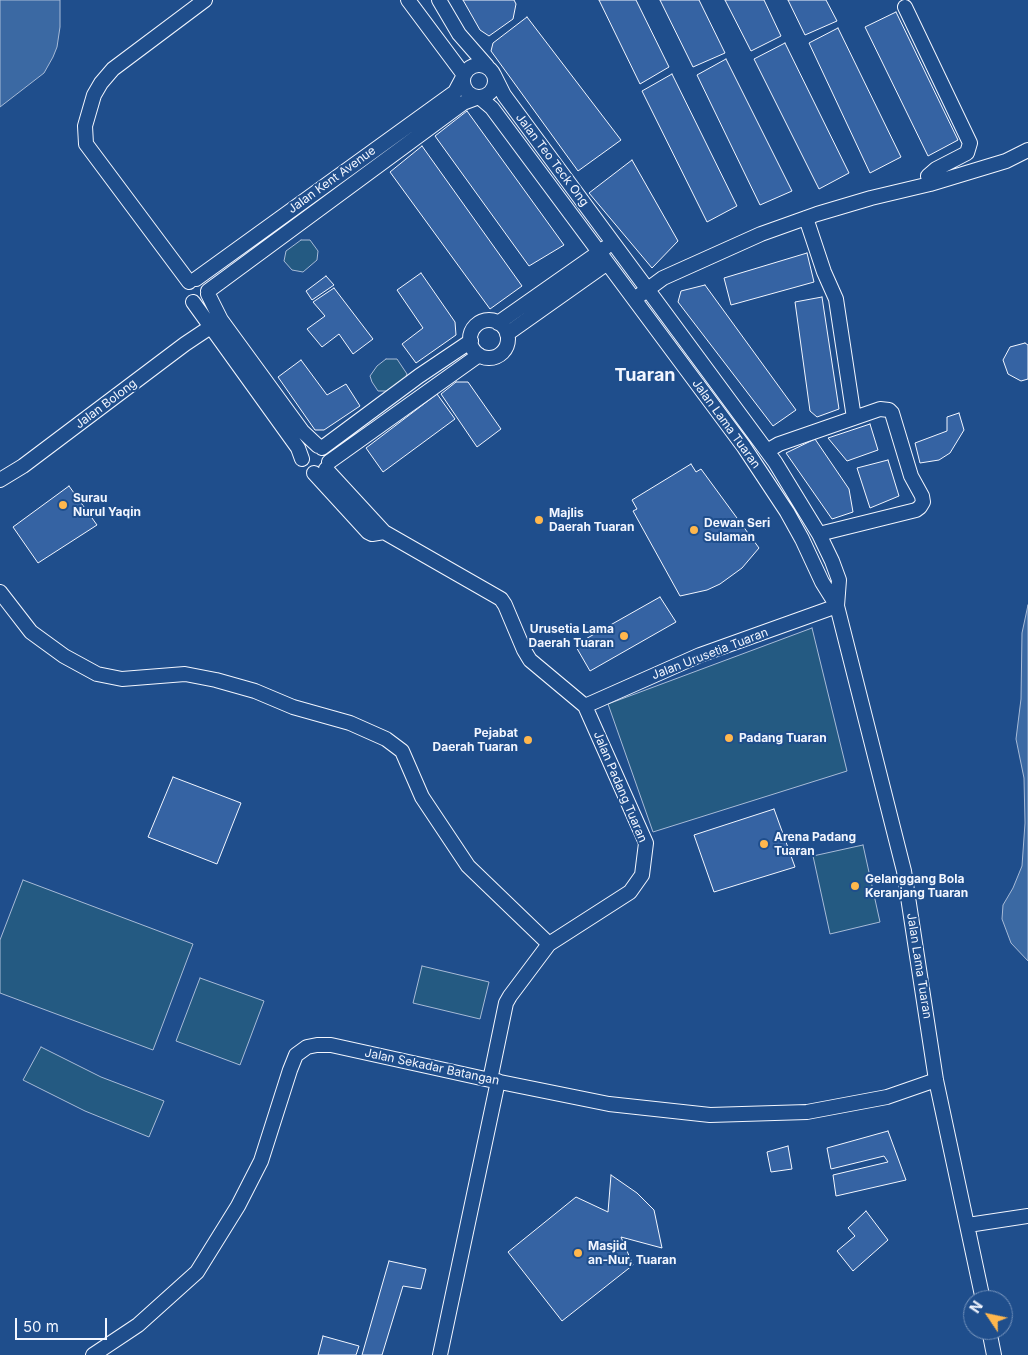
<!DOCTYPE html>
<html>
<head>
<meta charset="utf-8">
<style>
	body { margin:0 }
	#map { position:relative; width:1028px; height:1355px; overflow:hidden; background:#1f4e8c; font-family:Inter,sans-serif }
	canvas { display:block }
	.north { position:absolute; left:963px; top:1290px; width:50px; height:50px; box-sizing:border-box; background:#1f4e8c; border:1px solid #7391ba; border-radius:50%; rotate:304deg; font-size:14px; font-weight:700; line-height:20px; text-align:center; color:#f2f6ff }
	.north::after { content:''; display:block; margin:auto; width:18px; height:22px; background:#ffb74d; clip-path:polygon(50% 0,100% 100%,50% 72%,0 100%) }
	.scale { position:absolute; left:15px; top:1318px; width:92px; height:22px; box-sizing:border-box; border:2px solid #f2f6ff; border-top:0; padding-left:6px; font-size:15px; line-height:18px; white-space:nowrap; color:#f2f6ff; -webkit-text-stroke:4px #1f4e8c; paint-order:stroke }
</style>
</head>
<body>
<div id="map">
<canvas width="1028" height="1355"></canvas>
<div class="north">N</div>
<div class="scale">50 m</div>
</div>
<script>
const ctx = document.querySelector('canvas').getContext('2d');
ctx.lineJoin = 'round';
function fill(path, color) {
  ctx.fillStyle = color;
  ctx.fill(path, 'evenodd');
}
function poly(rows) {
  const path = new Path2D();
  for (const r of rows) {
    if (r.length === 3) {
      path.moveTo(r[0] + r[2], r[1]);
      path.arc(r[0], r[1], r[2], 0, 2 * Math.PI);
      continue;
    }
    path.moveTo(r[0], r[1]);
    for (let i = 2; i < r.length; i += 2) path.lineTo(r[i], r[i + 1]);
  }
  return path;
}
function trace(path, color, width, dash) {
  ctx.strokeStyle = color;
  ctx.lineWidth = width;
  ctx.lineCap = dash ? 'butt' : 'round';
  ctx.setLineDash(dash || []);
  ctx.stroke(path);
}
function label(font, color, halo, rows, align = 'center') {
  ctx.font = font + ' Inter,sans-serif';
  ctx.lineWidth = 4;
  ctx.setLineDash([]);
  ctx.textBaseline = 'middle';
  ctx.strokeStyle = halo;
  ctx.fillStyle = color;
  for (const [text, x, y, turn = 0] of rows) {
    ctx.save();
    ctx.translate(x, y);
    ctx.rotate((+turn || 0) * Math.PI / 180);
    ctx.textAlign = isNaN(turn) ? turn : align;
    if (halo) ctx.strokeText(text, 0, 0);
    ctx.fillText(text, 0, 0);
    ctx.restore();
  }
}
const green = poly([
	[301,240,310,240,318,251,317,260,303,272,292,270,284,261,286,251,301,240],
	[386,359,397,359,407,374,404,381,390,391,378,391,372,382,370,376,377,366,386,359],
	[812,628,847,771,653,832,608,704,812,628],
	[863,845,880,922,830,934,813,856,863,845],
	[23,880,193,944,153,1050,0,993,0,940,23,880],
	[422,966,489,982,480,1019,413,1003,422,966],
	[200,978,264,1001,240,1065,176,1041,200,978],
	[41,1047,101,1077,164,1101,149,1137,85,1111,23,1080,41,1047]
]);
const water = poly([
	[0,0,60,0,60,27,57,47,53,57,44,73,0,107,0,0],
	[1028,605,1028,961,1011,943,1002,919,1003,905,1013,888,1022,866,1025,823,1024,778,1016,739,1021,699,1022,633,1028,605]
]);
const building = poly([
	[463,0,514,0,516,4,513,19,489,36,480,30,463,0],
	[599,0,636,0,669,67,640,84,599,0],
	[660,0,699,0,725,53,693,67,660,0],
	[725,0,764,0,781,36,751,51,725,0],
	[788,0,826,0,837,21,805,35,788,0],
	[896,12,958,140,928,156,865,27,896,12],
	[527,17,621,140,578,171,491,51,493,43,527,17],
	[838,28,901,157,870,173,809,43,838,28],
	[785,43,849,173,819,189,754,59,785,43],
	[726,59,792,191,760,205,697,75,726,59],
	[672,74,737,206,707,222,642,91,672,74],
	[467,111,564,245,529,266,435,136,467,111],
	[422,146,522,286,490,309,390,172,422,146],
	[632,160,678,241,652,268,589,193,632,160],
	[807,253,814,282,731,305,724,278,807,253],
	[421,273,455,322,456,335,416,363,402,344,423,328,397,290,421,273],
	[326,276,334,285,312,300,306,291,326,276],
	[705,285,796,410,773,426,678,302,681,291,705,285],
	[334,288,373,339,353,354,339,334,322,347,307,329,325,316,313,302,334,288],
	[822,297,839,409,817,417,810,411,795,302,822,297],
	[1025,343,1028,345,1028,379,1021,381,1008,374,1003,360,1010,347,1025,343],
	[301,360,327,395,346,384,360,406,324,430,315,430,278,377,301,360],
	[456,382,468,382,501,429,477,447,441,394,456,382],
	[437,394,455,419,383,472,366,448,437,394],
	[959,413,964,430,950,453,939,460,920,463,915,443,947,431,947,417,959,413],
	[870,424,878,450,847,461,828,438,870,424],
	[815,439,849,489,853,512,832,519,786,453,815,439],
	[888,460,899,496,870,508,857,468,888,460],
	[691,464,696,472,701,469,759,548,742,568,720,584,707,590,680,596,633,511,637,509,632,500,691,464],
	[69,486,97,525,38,563,13,527,69,486],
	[660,597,676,622,590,671,575,645,660,597],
	[173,777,241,803,217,864,148,837,173,777],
	[774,809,795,867,714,892,694,835,774,809],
	[888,1131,906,1180,836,1196,833,1175,888,1162,884,1156,831,1169,827,1148,888,1131],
	[788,1146,792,1169,771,1172,767,1152,788,1146],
	[611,1175,637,1193,654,1210,662,1248,621,1237,633,1265,562,1321,508,1252,576,1197,608,1212,611,1175],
	[866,1211,888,1240,853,1271,837,1251,855,1236,848,1228,866,1211],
	[389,1261,426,1269,421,1289,403,1286,382,1355,362,1355,389,1261],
	[323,1336,359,1346,356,1355,318,1355,323,1336]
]);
const minor = poly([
	[408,0,464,75],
	[439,0,459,34,487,66],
	[905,7,970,143,967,153,936,169,928,176,930,184],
	[479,81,16],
	[494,75,504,95,775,462,819,534,832,561,839,580,837,606,904,871,936,1080,983,1300],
	[806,218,824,272,836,299,854,418],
	[196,279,455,92,463,77],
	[189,282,86,144,85,126,94,95,101,83,113,69,205,0],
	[208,291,463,103,479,97,492,108,744,447,787,512,802,539,822,582,837,606],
	[208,294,221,320,302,431,318,446],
	[640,295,663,278,761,234,817,214,871,198,930,184,1006,161,1028,150],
	[193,302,298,448,302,459],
	[489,339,19],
	[498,323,605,248],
	[507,334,606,264],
	[322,448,419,376,471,341],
	[767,451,779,444,880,409,889,410,892,413,911,476,922,496,923,502,920,507,916,510,819,534],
	[329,462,479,355],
	[326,469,384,532,501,599,505,605,524,650,530,660,585,706,646,843,642,875,630,892,549,944,510,996,506,1003,490,1080],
	[314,473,368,532,372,534,384,532],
	[0,480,23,466,185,344,221,320],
	[0,592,31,632,64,656,97,674,122,679,185,674,216,680,255,691,293,707,350,723,386,739,402,751,422,797,468,866,549,944],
	[585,706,700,655,837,606],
	[968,1225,1028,1216],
	[989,1330,994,1355],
	[93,1355,138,1325,197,1272,238,1206,261,1161,290,1070,296,1055,307,1047,317,1045,331,1045,490,1080,609,1104,710,1115,807,1112,887,1097,936,1080],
	[440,1355,498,1081]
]);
const markers = [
	[63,505,5,"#ffb74d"],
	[539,520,5,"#ffb74d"],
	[694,530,5,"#ffb74d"],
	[624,636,5,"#ffb74d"],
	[729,738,5,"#ffb74d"],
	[528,740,5,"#ffb74d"],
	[764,844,5,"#ffb74d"],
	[855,886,5,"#ffb74d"],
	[578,1253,5,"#ffb74d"]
];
const streetNames = [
	["Jalan Teo Teck Ong",552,160,53],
	["Jalan Kent Avenue",332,180,-36],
	["Jalan Bolong",106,404,-37],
	["Jalan Lama Tuaran",726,424,54],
	["Jalan Urusetia Tuaran",710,654,-21],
	["Jalan Padang Tuaran",620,787,67],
	["Jalan Lama Tuaran",919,966,81],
	["Jalan Sekadar Batangan",432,1067,12]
];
const poiNames = [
	["Surau",73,498],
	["Nurul Yaqin",73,512],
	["Majlis",549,513],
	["Daerah Tuaran",549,527],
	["Dewan Seri",704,523],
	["Sulaman",704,537],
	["Urusetia Lama",614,629,"right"],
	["Daerah Tuaran",614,643,"right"],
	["Pejabat",518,733,"right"],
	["Daerah Tuaran",518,747,"right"],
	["Padang Tuaran",739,738],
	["Arena Padang",774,837],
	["Tuaran",774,851],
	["Gelanggang Bola",865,879],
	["Keranjang Tuaran",865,893],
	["Masjid",588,1246],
	["an-Nur, Tuaran",588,1260]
];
const districtNames = [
	["Tuaran",645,376]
];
fill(green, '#245a82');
trace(green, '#a8bbd7', 1);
fill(water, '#3b69a3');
trace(water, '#a8bbd7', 1);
fill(building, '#3563a3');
trace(building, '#f2f6ff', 1);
trace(minor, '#f2f6ff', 16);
trace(minor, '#1f4e8c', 14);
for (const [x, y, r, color] of markers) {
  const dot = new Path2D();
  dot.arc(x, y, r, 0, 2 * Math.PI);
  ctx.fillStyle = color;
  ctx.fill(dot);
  trace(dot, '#1f4e8c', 2);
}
label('12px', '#f2f6ff', '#1f4e8c', streetNames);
label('bold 12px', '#f2f6ff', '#1f4e8c', poiNames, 'left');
label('bold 18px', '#f2f6ff', '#1f4e8c', districtNames);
</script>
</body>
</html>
